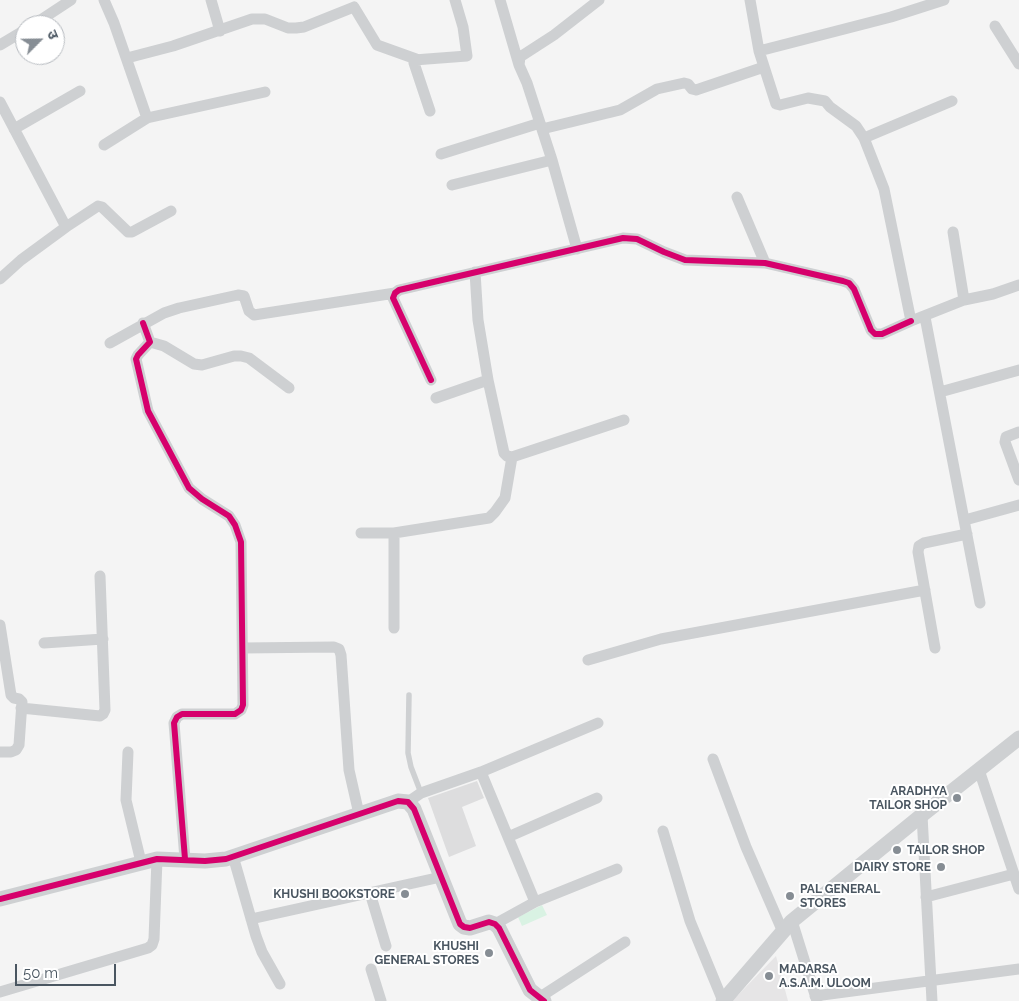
<!DOCTYPE html>
<html>
<head>
<meta charset="utf-8">
<style>
	body { margin:0 }
	#map { position:relative; width:1019px; height:1001px; overflow:hidden; background:#f4f4f4; font-family:Raleway,"Noto Sans Devanagari",sans-serif }
	canvas { display:block }
	.north { position:absolute; left:15px; top:15px; width:50px; height:50px; box-sizing:border-box; background:#fff; border:1px solid #b7bbc0; border-radius:50%; rotate:67deg; font-size:14px; font-weight:700; line-height:20px; text-align:center; color:#4a5661 }
	.north::after { content:''; display:block; margin:auto; width:18px; height:22px; background:#868d94; clip-path:polygon(50% 0,100% 100%,50% 72%,0 100%) }
	.scale { position:absolute; left:15px; top:964px; width:101px; height:22px; box-sizing:border-box; border:2px solid #4a5661; border-top:0; padding-left:6px; font-size:15px; line-height:18px; white-space:nowrap; color:#4a5661; -webkit-text-stroke:4px #fff; paint-order:stroke }
</style>
</head>
<body>
<div id="map">
<canvas width="1019" height="1001"></canvas>
<div class="north">उ</div>
<div class="scale">50 m</div>
</div>
<script>
const ctx = document.querySelector('canvas').getContext('2d');
ctx.lineJoin = 'round';
function fill(path, color) {
  ctx.fillStyle = color;
  ctx.fill(path, 'evenodd');
}
function poly(rows) {
  const path = new Path2D();
  for (const r of rows) {
    path.moveTo(r[0], r[1]);
    for (let i = 2; i < r.length; i += 2) path.lineTo(r[i], r[i + 1]);
  }
  return path;
}
function trace(path, color, width, dash) {
  ctx.strokeStyle = color;
  ctx.lineWidth = width;
  ctx.lineCap = dash ? 'butt' : 'round';
  ctx.setLineDash(dash || []);
  ctx.stroke(path);
}
function label(font, color, halo, rows, align = 'center') {
  ctx.font = font + ' Raleway,sans-serif';
  ctx.lineWidth = 4;
  ctx.setLineDash([]);
  ctx.textBaseline = 'middle';
  ctx.strokeStyle = halo;
  ctx.fillStyle = color;
  for (const [text, x, y, turn = 0] of rows) {
    ctx.save();
    ctx.translate(x, y);
    ctx.rotate((+turn || 0) * Math.PI / 180);
    ctx.textAlign = isNaN(turn) ? turn : align;
    if (halo) ctx.strokeText(text, 0, 0);
    ctx.fillText(text, 0, 0);
    ctx.restore();
  }
}
const education = poly([
	[776,956,788,1001,731,1001,738,995]
]);
const green = poly([
	[542,905,547,915,522,926,518,917]
]);
const building = poly([
	[477,781,484,798,462,807,476,846,449,857,428,798]
]);
const service = poly([
	[409,695,408,753,411,767,421,793]
]);
const minor = poly([
	[104,0,114,23,147,118],
	[211,0,220,31],
	[500,0,519,65],
	[750,0,759,51,891,17,944,0],
	[33,25,71,0],
	[995,26,1019,64],
	[0,45,25,30],
	[759,51,776,104,780,105,808,98,825,101,830,107,856,126,864,138,884,189,911,321,964,300,993,294,1019,285],
	[127,58,173,46,252,19,265,19,288,28,296,28,304,27,354,7,377,45,416,59],
	[0,102,66,227,21,260,0,279],
	[430,111,414,63,414,60,467,56,463,27,455,0],
	[14,129,80,91],
	[542,129,620,110,657,89,684,83,688,84,692,89,696,90,764,67],
	[864,138,952,101],
	[104,145,147,118,265,92],
	[441,154,540,123],
	[452,185,552,160],
	[737,197,765,263],
	[66,227,98,206,102,207,128,232,132,232,171,211],
	[953,232,964,300],
	[577,249,552,160,527,83,519,65,520,57,554,35,599,0],
	[475,272,478,320,488,380,504,453,507,456,512,457,624,420],
	[925,317,980,603],
	[143,323,150,342,138,355,136,359,148,411,189,488,202,499,229,516,235,525,241,542,243,705,241,710,235,714,182,714,177,717,174,723,185,859],
	[150,342,164,346,194,364,202,365,234,356,241,356,249,358,289,388],
	[110,343,164,313,179,308,238,295,244,296,249,311,254,315,395,293],
	[431,380,393,298,395,293,399,290,623,238,637,239,664,252,685,260,765,263,843,281,849,283,854,289,871,330,875,334,882,334,911,321],
	[940,392,1019,370],
	[436,398,488,380],
	[1019,432,1006,437,1005,442,1019,480],
	[965,520,1019,505],
	[361,533,394,533,489,518,495,512,505,498,512,457],
	[394,533,394,628],
	[0,625,11,695,14,698,19,699,22,702,19,745,16,750,11,752,0,752],
	[44,643,103,639],
	[243,648,334,647,339,649,341,655,349,770,359,814],
	[935,648,918,552,919,546,924,543,967,534],
	[588,660,661,639,925,590],
	[21,708,100,716,103,714,105,710,100,576],
	[128,752,126,800,141,862],
	[713,759,746,847,783,932],
	[979,770,1019,889],
	[481,772,535,902],
	[408,802,421,793,481,772,598,723],
	[922,815,932,1001],
	[663,831,690,921,723,1001],
	[508,837,597,798],
	[233,856,256,936,262,952,280,984],
	[370,893,386,946],
	[926,897,1014,874],
	[251,919,441,877],
	[792,921,817,1001],
	[495,924,535,902,617,869],
	[371,969,381,1001],
	[0,992,148,948,152,945,154,939,157,859],
	[815,996,1019,969],
	[540,997,625,942]
]);
const tertiary = poly([
	[0,899,157,859,205,861,226,859,398,801,408,802,414,809,460,924,464,927,470,928,489,922,495,924,499,928,530,990,544,1001],
	[723,1001,792,921,922,815,1019,738]
]);
const cycleway = poly([
	[143,323,150,342,138,355,136,359,148,411,189,488,202,499,229,516,235,525,241,542,243,705,241,710,235,714,182,714,177,717,174,723,185,859],
	[431,380,393,298,395,293,399,290,623,238,637,239,664,252,685,260,765,263,843,281,849,283,854,289,871,330,875,334,882,334,911,321],
	[0,899,157,859,205,861,226,859,398,801,408,802,414,809,460,924,464,927,470,928,489,922,495,924,499,928,530,990,544,1001]
]);
const markers = [
	[957,798,5,"#868d94"],
	[897,850,5,"#868d94"],
	[941,867,5,"#868d94"],
	[405,894,5,"#868d94"],
	[790,896,5,"#868d94"],
	[489,953,5,"#868d94"],
	[769,976,5,"#868d94"]
];
const poiNames = [
	["ARADHYA",947,791],
	["TAILOR SHOP",947,805],
	["TAILOR SHOP",907,850,"left"],
	["DAIRY STORE",931,867],
	["PAL GENERAL",800,889,"left"],
	["STORES",800,903,"left"],
	["KHUSHI BOOKSTORE",395,894],
	["KHUSHI",479,946],
	["GENERAL STORES",479,960],
	["MADARSA",779,969,"left"],
	["A.S.A.M. ULOOM",779,983,"left"]
];
fill(education, '#e6e5e6');
fill(green, '#d9f2e3');
fill(building, '#ddddde');
trace(service, '#ced0d2', 5.5);
trace(minor, '#ced0d2', 11);
trace(tertiary, '#ced0d2', 15);
trace(cycleway, '#d6006c', 6);
for (const [x, y, r, color] of markers) {
  const dot = new Path2D();
  dot.arc(x, y, r, 0, 2 * Math.PI);
  ctx.fillStyle = color;
  ctx.fill(dot);
  trace(dot, '#fff', 2);
}
label('bold 12px', '#4a5661', '#fff', poiNames, 'right');
</script>
</body>
</html>
